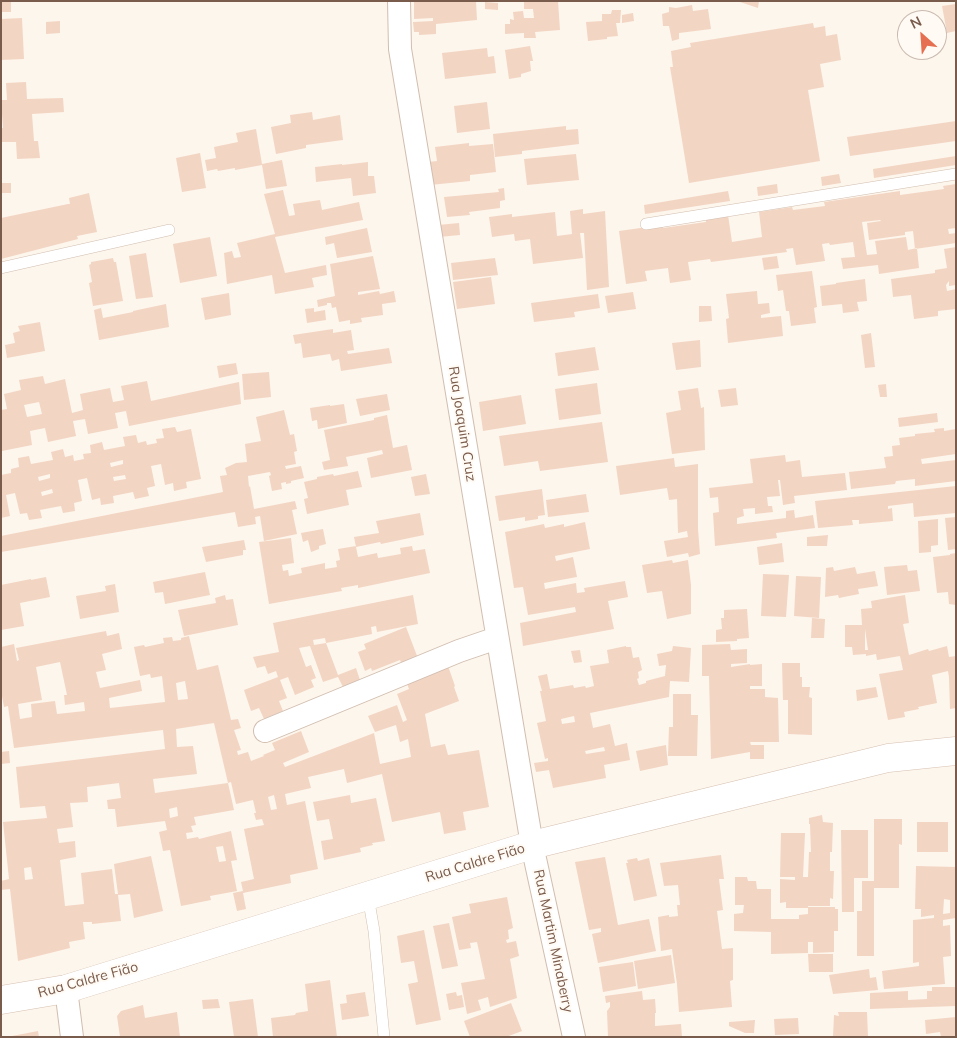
<!DOCTYPE html>
<html>
<head>
<meta charset="utf-8">
<style>
	body { margin:0 }
	#map { position:relative; width:957px; height:1038px; overflow:hidden; background:#fdf6ec; font-family:Mulish,sans-serif }
	canvas { display:block }
	.frame { position:absolute; inset:0; border:2px solid #7a5c4d; pointer-events:none }
	.north { position:absolute; left:897px; top:10px; width:50px; height:50px; box-sizing:border-box; background:#fffaf3; border:1px solid #cabbb1; border-radius:50%; rotate:334deg; font-size:14px; font-weight:700; line-height:20px; text-align:center; color:#7a5c4d }
	.north::after { content:''; display:block; margin:auto; width:18px; height:22px; background:#e76f51; clip-path:polygon(50% 0,100% 100%,50% 72%,0 100%) }
</style>
</head>
<body>
<div id="map">
<canvas width="957" height="1038"></canvas>
<div class="frame"></div>
<div class="north">N</div>
</div>
<script>
const ctx = document.querySelector('canvas').getContext('2d');
ctx.lineJoin = 'round';
function fill(path, color) {
  ctx.fillStyle = color;
  ctx.fill(path, 'evenodd');
}
function poly(rows) {
  const path = new Path2D();
  for (const r of rows) {
    path.moveTo(r[0], r[1]);
    for (let i = 2; i < r.length; i += 2) path.lineTo(r[i], r[i + 1]);
  }
  return path;
}
function trace(path, color, width, dash) {
  ctx.strokeStyle = color;
  ctx.lineWidth = width;
  ctx.lineCap = dash ? 'butt' : 'round';
  ctx.setLineDash(dash || []);
  ctx.stroke(path);
}
function label(font, color, halo, rows, align = 'center') {
  ctx.font = font + ' Mulish,sans-serif';
  ctx.lineWidth = 4;
  ctx.setLineDash([]);
  ctx.textBaseline = 'middle';
  ctx.strokeStyle = halo;
  ctx.fillStyle = color;
  for (const [text, x, y, turn = 0] of rows) {
    ctx.save();
    ctx.translate(x, y);
    ctx.rotate((+turn || 0) * Math.PI / 180);
    ctx.textAlign = isNaN(turn) ? turn : align;
    if (halo) ctx.strokeText(text, 0, 0);
    ctx.fillText(text, 0, 0);
    ctx.restore();
  }
}
const building = poly([
	[1,1,11,1,11,12,1,12],
	[414,1,476,1,477,20,436,24,436,34,419,35,419,32,414,32,413,22,433,21,433,18,414,19],
	[524,1,558,1,560,30,535,32,536,38,524,38,524,33,505,34,505,24,510,24,510,19,514,20,513,12,523,11,524,18,534,18,533,9,524,9],
	[737,1,759,1,758,8],
	[485,2,498,3,498,10,485,9],
	[956,4,956,31,947,33,942,6],
	[692,5,693,11,708,9,711,29,679,33,679,39,672,41,669,26,663,26,662,14,669,12,669,7,676,8],
	[612,10,621,10,620,23,616,23,618,36,607,37,607,39,588,41,586,22,602,21,602,14,611,14],
	[633,13,634,21,622,23,622,15],
	[22,18,24,59,1,60,1,19],
	[60,21,60,33,46,34,46,22],
	[813,23,814,28,825,26,826,36,837,34,841,60,820,64,824,87,808,90,820,161,689,183,670,67,673,67,671,51,691,47,690,43],
	[530,46,533,61,530,61,531,71,521,74,521,77,509,79,505,50],
	[487,48,488,57,494,56,496,73,445,79,442,53],
	[26,82,27,99,63,98,64,112,32,114,34,141,38,141,40,158,17,159,16,142,1,142,1,128,3,128,1,100,7,100,6,83],
	[487,102,490,129,457,133,454,106],
	[312,112,313,120,340,115,343,140,306,145,306,148,276,154,271,127,291,123,290,115],
	[956,121,956,141,850,156,847,137],
	[566,126,566,130,578,129,579,144,522,151,522,154,495,157,493,134],
	[256,129,262,164,282,160,287,186,266,189,262,165,235,170,235,168,218,171,217,169,207,171,205,160,216,158,214,147,238,142,236,133],
	[469,143,469,146,493,144,496,172,470,175,470,181,430,185,428,162,437,161,435,147],
	[200,153,206,188,182,192,176,158],
	[576,154,579,180,527,185,524,159],
	[956,156,956,165,874,178,873,169],
	[368,162,368,176,374,176,376,193,353,196,351,178,316,182,315,167,342,164,342,165],
	[839,174,841,183,822,186,821,177],
	[1,183,11,183,11,193,1,193],
	[777,184,778,193,758,196,757,187],
	[956,184,956,228,948,229,949,234,956,233,956,243,915,249,913,231,905,232,905,235,869,240,867,223,881,221,880,220,862,222,867,255,877,254,875,241,906,237,908,250,917,248,919,268,879,274,878,265,843,269,841,258,855,257,853,242,830,245,829,243,822,244,825,261,796,265,793,248,786,249,787,252,764,255,711,262,710,259,688,262,691,280,670,283,668,268,645,271,647,281,626,284,619,231,662,225,663,228,706,222,706,219,728,215,732,242,762,237,759,212,792,207,793,210,825,206,824,202,900,191,900,195,944,189,943,186],
	[504,188,505,200,500,201,500,208,469,212,470,215,447,217,444,197,499,192,498,189],
	[283,190,289,216,295,215,293,204,320,200,322,210,359,202,363,220,275,237,285,273,326,265,327,275,312,278,314,287,275,294,272,275,227,284,224,253,232,251,234,258,241,257,237,243,275,234,264,194],
	[728,191,730,201,645,214,644,205],
	[89,193,97,232,77,236,78,239,1,259,1,218,68,204,70,204,69,198],
	[583,209,583,214,605,211,609,287,587,290,584,233,580,233,583,258,533,264,530,239,515,241,514,234,492,237,489,217,512,214,512,217,555,212,557,236,572,234,570,211],
	[459,223,460,235,439,237,438,225],
	[367,228,372,252,337,258,334,243,326,245,325,237],
	[210,237,217,276,180,283,173,244],
	[956,247,956,285,949,286,949,281,946,285,947,291,956,289,956,309,938,311,938,316,914,319,911,295,893,297,891,279,935,273,935,270,947,268,944,249],
	[146,253,153,297,136,299,129,256],
	[373,256,380,289,358,292,358,295,379,291,380,294,394,291,396,302,382,304,383,315,361,318,362,322,350,324,350,320,339,322,336,307,332,308,331,303,327,303,327,305,318,307,317,300,335,296,330,264],
	[777,256,779,268,764,270,762,258],
	[113,258,114,262,116,262,123,301,93,306,89,283,92,282,89,265,91,264,91,262],
	[495,258,498,275,453,280,451,263],
	[812,271,817,307,814,308,816,323,791,326,789,311,786,311,783,290,778,291,776,275],
	[491,277,495,304,457,309,453,282],
	[865,279,867,301,857,302,859,311,843,313,842,304,822,306,820,286,836,284,836,283],
	[757,291,758,304,769,303,770,313,761,315,761,318,781,316,783,336,728,343,726,319,729,318,726,294],
	[633,292,636,309,608,313,605,296],
	[229,293,231,315,205,320,201,298],
	[598,294,600,308,574,312,575,317,534,322,531,303],
	[166,304,169,327,99,340,94,310,101,308,103,318,133,312,133,311],
	[699,306,711,306,712,321,699,322],
	[314,308,314,312,325,310,326,320,307,323,305,309],
	[40,322,45,351,7,358,5,345,15,343,13,333,20,331,18,326],
	[333,329,333,333,351,330,354,350,347,351,348,354,389,348,392,363,341,371,339,359,332,361,330,354,303,358,301,343,295,344,293,335],
	[871,333,875,367,865,368,861,335],
	[700,340,701,367,676,370,672,343],
	[595,347,599,370,558,376,555,353],
	[236,363,238,374,219,378,217,366],
	[269,372,271,397,244,400,242,374],
	[43,376,45,384,65,379,72,413,83,410,80,394,110,388,113,402,124,400,121,386,147,381,151,401,239,382,241,404,129,426,126,411,115,413,118,428,88,434,85,419,73,421,76,436,48,442,45,428,30,431,32,445,2,451,1,410,7,409,4,394,21,390,19,380],
	[39,402,42,414,27,417,24,405],
	[597,383,601,414,559,420,555,389],
	[886,384,887,397,880,397,878,385],
	[698,388,701,408,704,407,705,450,672,454,666,413,681,410,678,391],
	[736,388,738,405,721,407,718,390],
	[387,394,390,410,360,416,356,399],
	[521,395,526,424,483,431,479,402],
	[344,404,347,423,318,429,317,420,312,421,310,408,330,405,330,406],
	[284,410,290,435,294,434,297,451,294,452,296,464,285,466,286,469,301,466,304,478,291,481,291,483,286,484,286,482,281,483,282,489,272,491,269,476,271,475,270,472,248,476,249,487,250,486,254,509,295,501,297,509,292,510,297,534,264,541,260,516,255,517,256,524,238,527,235,512,1,552,1,536,223,492,220,476,227,475,225,468,236,463,247,462,245,444,261,441,256,417],
	[937,413,938,422,899,427,898,418],
	[387,415,393,448,407,445,412,470,371,478,367,458,383,454,382,450,346,457,348,466,324,470,322,462,330,460,324,430,374,420,374,418],
	[602,422,608,462,540,471,538,461,504,466,499,436],
	[175,427,177,432,191,429,201,479,186,482,187,488,174,491,173,483,165,485,161,464,151,466,155,486,147,488,149,496,135,499,133,492,113,496,114,503,101,505,100,498,92,500,87,478,78,480,82,501,74,503,75,511,63,513,61,506,40,510,42,518,29,520,27,513,20,514,15,493,6,495,10,516,1,518,1,475,11,473,11,469,19,467,18,458,29,456,31,464,53,460,51,452,63,449,65,457,73,455,74,461,84,459,83,454,91,453,90,445,102,442,104,450,125,446,123,437,136,435,138,443,146,441,147,445,157,443,156,439,164,438,162,429],
	[123,460,123,464,111,467,110,463],
	[50,474,50,478,39,481,38,477],
	[125,475,126,479,114,481,113,477],
	[52,489,53,493,42,496,41,492],
	[944,428,944,431,956,429,956,454,921,459,922,464,956,460,956,481,915,486,915,479,896,481,895,484,851,489,849,472,886,468,884,457,893,456,892,446,900,445,899,438,915,436,915,434,935,432,934,429],
	[785,455,786,462,800,460,802,477,845,473,847,490,794,496,795,503,783,505,780,480,778,480,780,496,767,497,768,506,772,506,773,512,755,514,755,508,743,509,744,516,737,518,737,524,786,518,786,511,794,510,795,518,813,515,815,528,776,533,777,538,715,546,713,513,719,512,718,497,710,498,709,488,753,483,750,459],
	[674,458,675,467,698,464,698,529,700,554,689,557,688,553,667,557,664,541,688,537,687,531,678,533,677,499,669,500,667,488,620,495,616,466],
	[358,471,362,487,346,490,349,505,307,514,304,499,308,498,304,482,317,479,317,477,333,474,334,476],
	[426,474,430,494,415,496,411,477],
	[956,486,956,513,914,517,913,503,888,506,888,509,892,508,893,521,859,524,859,520,852,520,853,525,818,528,815,501],
	[542,489,545,515,538,516,538,519,525,521,525,517,499,521,495,496],
	[586,494,589,512,548,517,546,500],
	[420,513,424,535,381,544,380,542,356,547,358,557,377,553,378,558,401,554,400,548,412,546,413,551,425,549,430,573,358,588,358,585,341,588,342,591,269,604,259,542,291,538,294,563,282,565,283,571,288,570,289,576,302,573,301,568,325,563,325,569,337,567,336,561,340,560,338,549,356,546,356,547,354,537,379,533,376,521],
	[956,517,956,549,948,550,945,518],
	[938,519,938,545,931,546,931,552,919,553,918,521],
	[585,522,590,549,555,556,556,561,573,557,577,577,544,583,545,589,576,583,577,593,585,592,584,588,625,581,628,597,608,601,614,629,523,646,520,623,576,612,575,607,528,615,523,587,514,588,505,532,544,524,545,528,564,524,564,527],
	[323,529,326,544,319,546,319,549,311,552,308,540,303,542,301,533],
	[828,535,827,546,807,546,807,537],
	[244,540,246,550,243,550,243,555,206,562,202,547],
	[782,543,784,562,759,565,757,547],
	[956,553,956,605,949,604,948,592,937,593,933,557,950,555,950,554],
	[672,560,673,563,688,560,691,585,691,614,667,619,662,591,647,593,642,565],
	[907,565,908,571,917,570,920,591,887,595,884,567],
	[833,567,834,571,855,567,857,574,875,571,878,586,858,589,859,594,839,598,838,595,825,597,826,568],
	[205,572,210,595,165,604,163,592,155,593,153,582],
	[763,574,789,575,786,617,761,616],
	[796,576,821,577,819,618,794,616],
	[46,577,50,597,20,603,24,626,1,630,1,585,31,579,31,580],
	[115,584,119,612,80,619,76,596,106,591,105,586],
	[225,595,226,600,233,599,238,625,184,636,178,610,216,603,215,598],
	[413,595,418,624,377,632,376,626,371,627,372,634,326,643,325,638,313,640,314,645,326,643,338,675,356,668,361,683,344,689,338,677,323,682,310,646,299,648,306,667,311,665,316,678,311,680,314,687,295,695,288,677,280,680,287,698,279,701,283,711,264,719,259,708,251,711,244,690,278,677,276,671,268,674,265,666,257,668,253,657,279,652,273,623],
	[905,595,909,623,903,624,909,655,928,649,929,651,947,646,949,657,956,656,956,708,950,709,949,677,948,671,932,675,937,703,918,707,919,709,904,712,905,717,888,720,879,674,903,670,900,656,877,660,876,654,866,656,866,654,853,655,852,647,845,647,845,625,862,625,861,609,872,608,871,601],
	[865,629,868,650,865,650],
	[747,609,749,638,737,639,737,641,716,642,716,630,722,629,721,618,724,618,724,610],
	[812,618,825,619,824,638,811,638],
	[406,627,419,661,403,667,400,660,372,671,371,668,365,671,358,652,366,649,364,644],
	[106,631,107,636,119,633,122,649,102,654,106,670,96,672,100,688,140,680,142,691,109,698,110,708,165,702,162,676,151,678,150,674,140,676,134,647,144,645,145,647,164,643,163,638,172,637,173,641,181,640,181,638,189,636,197,670,218,665,231,720,238,719,241,728,234,730,241,750,237,751,238,755,248,752,251,761,264,756,263,755,275,750,272,743,301,731,309,752,283,763,285,767,374,733,380,764,411,757,408,739,400,742,396,725,375,732,368,716,397,705,403,722,407,720,397,694,409,689,405,678,447,663,455,686,454,687,459,701,425,714,431,747,445,744,448,755,479,750,489,807,463,812,466,830,444,834,440,812,392,822,382,774,347,783,344,769,308,777,311,788,285,794,287,805,305,801,318,869,290,875,291,883,243,893,246,909,237,911,233,893,243,891,241,882,254,879,244,829,264,825,262,819,256,820,254,813,256,813,253,800,236,804,231,782,228,783,214,723,176,729,177,747,193,746,197,774,153,779,155,793,228,783,234,810,194,817,196,825,191,826,193,832,186,833,187,839,198,837,199,839,231,831,237,860,231,861,237,891,210,896,211,900,181,906,170,850,163,851,159,832,167,830,165,821,117,827,115,809,108,809,107,800,121,798,119,783,87,787,88,802,70,803,73,827,57,829,59,843,75,841,76,857,60,860,65,906,84,904,81,873,112,869,115,894,118,894,114,864,151,856,163,911,134,918,130,894,118,895,121,921,92,924,92,922,83,922,85,939,69,942,70,948,18,961,10,889,1,890,1,881,9,879,3,822,47,818,45,806,20,808,16,767,165,749,163,730,14,748,8,706,4,707,1,691,1,647,14,644,17,661,19,660,16,648],
	[60,662,67,695,64,695,65,705,84,702,85,711,57,714,55,701,31,704,32,717,20,719,18,704,42,700,36,667],
	[185,681,188,699,178,700,176,683],
	[274,795,277,809,271,810,268,797],
	[177,807,178,816,170,818,169,809],
	[223,846,226,861,219,862,216,847],
	[31,867,33,879,25,880,24,868],
	[730,644,731,650,747,649,747,663,731,664,731,667,750,664,750,665,762,664,762,686,750,686,750,689,765,689,765,697,778,698,779,742,750,742,751,745,764,745,764,759,750,759,750,752,711,759,709,676,702,676,702,645],
	[626,646,626,647,631,647,633,658,639,657,642,670,638,672,639,678,637,679,639,685,646,683,646,681,665,676,666,665,659,666,657,654,672,651,673,646,691,648,689,682,670,681,669,697,590,713,593,728,610,724,615,746,627,743,630,760,604,765,606,778,553,788,549,770,536,772,534,763,548,761,548,758,545,759,537,723,546,721,540,691,542,691,538,676,547,674,550,689,573,685,574,688,585,686,586,688,594,686,590,666,609,663,607,650],
	[574,716,575,722,562,724,561,719],
	[604,747,605,751,586,754,585,751],
	[580,650,582,662,574,663,571,651],
	[782,663,800,663,800,677,802,677,802,687,810,687,809,697,812,698,812,735,788,734,788,700,783,700],
	[876,687,878,697,857,701,856,690],
	[673,694,691,694,691,715,698,715,697,756,668,756,669,727,673,727],
	[666,745,668,765,640,771,636,751],
	[9,751,10,763,1,764,1,752],
	[350,795,351,803,376,798,385,841,372,843,373,845,360,848,361,852,324,860,321,841,333,839,329,819,317,821,313,802],
	[822,815,823,822,833,823,832,852,830,852,830,871,834,871,833,899,830,898,830,906,808,906,808,908,786,908,786,902,780,903,780,879,795,880,795,877,780,877,781,833,805,833,803,877,808,877,809,852,811,852,810,824,809,824,809,818],
	[874,819,902,819,902,845,899,844,899,888,874,888,874,956,857,956,857,911,862,911,862,881,874,881],
	[917,822,948,822,948,852,917,852],
	[841,830,868,830,868,878,854,878,854,912,842,912],
	[721,855,724,879,719,879,723,910,717,911,722,949,733,948,733,980,730,981,732,1007,679,1012,677,984,672,949,661,951,658,917,669,915,669,917,678,916,677,905,680,905,678,885,664,886,660,863],
	[605,857,618,925,649,919,656,951,598,963,592,934,601,932,601,928,589,930,575,862],
	[637,858,638,861,649,858,657,896,634,901,626,863,628,863,627,860],
	[916,866,956,867,956,918,943,920,943,926,950,925,951,956,943,957,945,984,884,989,882,971,919,966,919,962,913,963,913,920,934,918,934,915,921,917,921,909,915,909],
	[944,899,950,900,950,913,943,914],
	[735,877,747,877,748,881,756,881,757,889,771,889,771,919,799,919,799,915,808,914,808,907,835,907,835,909,838,909,838,931,834,931,834,952,813,953,813,942,808,942,808,953,771,954,771,932,734,931,734,914,743,913,744,905,735,905],
	[507,897,513,928,508,930,509,939,506,940,507,943,516,941,519,956,510,959,517,998,490,1007,488,997,478,1000,481,1010,467,1014,461,983,485,979,477,942,470,943,471,948,459,950,452,917,471,913,469,904],
	[449,923,458,966,442,969,433,926],
	[424,930,441,1020,416,1025,408,984,418,982,414,961,401,963,397,936],
	[808,954,833,954,833,972,809,972],
	[671,955,675,983,638,989,634,961],
	[633,962,636,986,603,992,599,967],
	[869,969,870,978,876,977,878,990,833,994,829,975],
	[330,980,337,1037,273,1037,271,1018,295,1015,296,1013,308,1011,305,984],
	[932,987,956,987,956,1006,870,1009,870,993,908,991,908,1000,927,999,927,991,932,991],
	[642,991,643,1000,655,999,656,1013,655,1013,655,1026,681,1024,682,1037,608,1037,607,1011,610,1007,610,1002,606,1003,605,996],
	[365,992,369,1016,342,1020,340,1004,347,1003,346,995],
	[456,992,457,996,462,995,464,1007,449,1010,446,994],
	[218,999,220,1008,203,1009,202,1000],
	[253,999,258,1037,234,1037,229,1002],
	[511,1003,522,1031,506,1037,470,1037,464,1021],
	[143,1005,145,1018,177,1012,180,1037,120,1037,117,1016,121,1011],
	[838,1012,867,1012,868,1037,833,1037,834,1015,839,1016],
	[956,1017,956,1037,941,1037,940,1032,926,1034,925,1020],
	[798,1018,799,1034,775,1035,774,1019],
	[755,1020,754,1033,745,1033,729,1026,729,1022],
	[38,1031,39,1037,12,1037,12,1036]
]);
const lane = poly([
	[646,224,956,174],
	[1,268,169,230],
	[368,896,374,931,384,1037]
]);
const street = poly([
	[399,1,400,49,532,845,574,1037],
	[265,731,459,651,497,638],
	[66,989,72,1037]
]);
const secondary = poly([
	[1,1000,66,989,532,845,888,758,956,751]
]);
const streetNames = [
	["Rua Joaquim Cruz",462,424,81],
	["Rua Caldre Fião",475,863,-17],
	["Rua Martim Minaberry",553,941,78],
	["Rua Caldre Fião",88,980,-15]
];
fill(building, '#f3d5c3');
trace(lane, '#d1beb0', 12);
trace(street, '#d1beb0', 24);
trace(secondary, '#d6c0b0', 29);
trace(lane, '#fff', 11);
trace(street, '#fff', 22);
trace(secondary, '#fff', 28);
label('14px', '#7a5c4d', '#fffaf3', streetNames);
</script>
</body>
</html>
